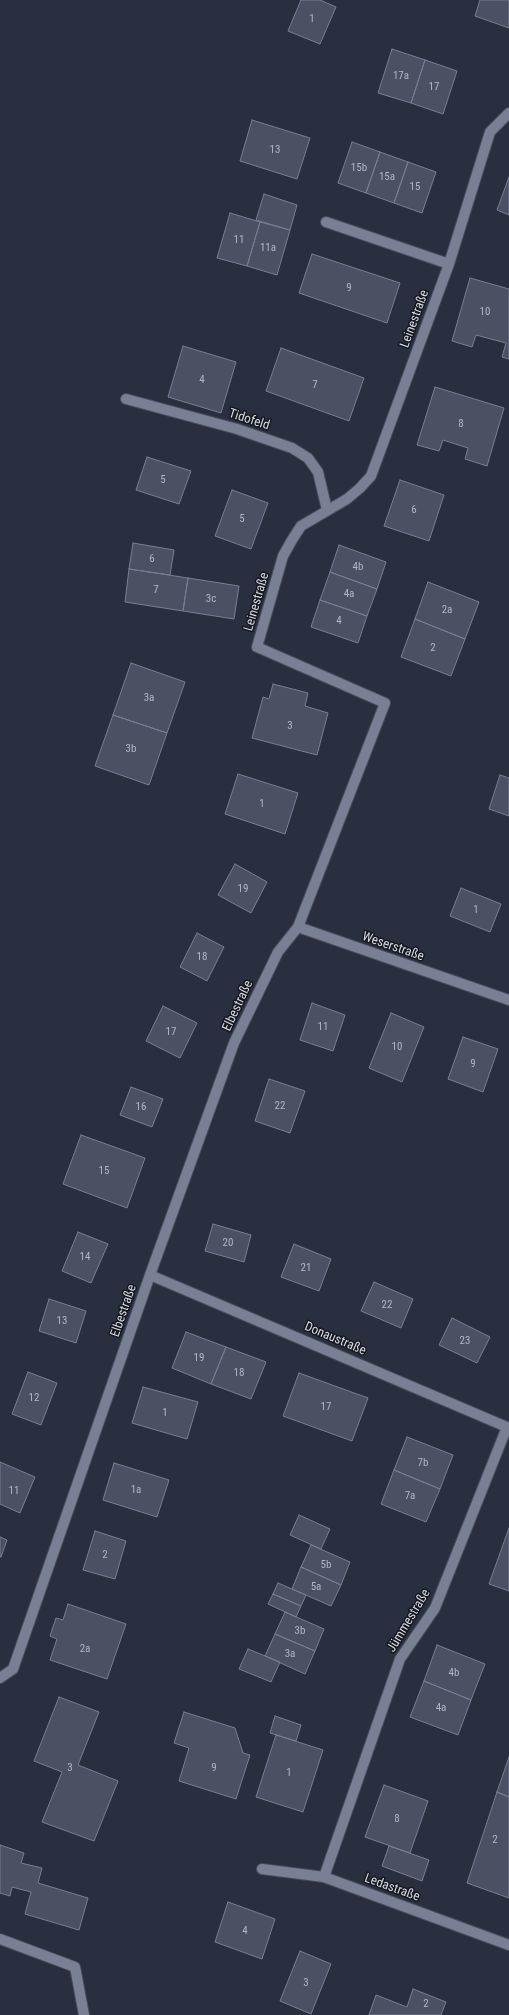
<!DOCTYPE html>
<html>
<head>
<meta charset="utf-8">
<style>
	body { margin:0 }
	canvas { display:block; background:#2a2f3f }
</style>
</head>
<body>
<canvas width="509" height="2015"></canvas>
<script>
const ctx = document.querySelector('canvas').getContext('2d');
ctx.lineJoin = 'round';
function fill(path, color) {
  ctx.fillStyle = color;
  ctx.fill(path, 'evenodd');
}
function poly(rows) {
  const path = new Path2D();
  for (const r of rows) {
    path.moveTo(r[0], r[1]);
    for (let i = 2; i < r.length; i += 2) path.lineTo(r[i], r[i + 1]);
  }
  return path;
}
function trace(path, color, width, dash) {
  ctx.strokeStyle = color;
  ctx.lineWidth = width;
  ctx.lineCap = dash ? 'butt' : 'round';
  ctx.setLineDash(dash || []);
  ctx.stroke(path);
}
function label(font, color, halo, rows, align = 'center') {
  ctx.font = font + ' "Roboto Condensed",sans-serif';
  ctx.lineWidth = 3;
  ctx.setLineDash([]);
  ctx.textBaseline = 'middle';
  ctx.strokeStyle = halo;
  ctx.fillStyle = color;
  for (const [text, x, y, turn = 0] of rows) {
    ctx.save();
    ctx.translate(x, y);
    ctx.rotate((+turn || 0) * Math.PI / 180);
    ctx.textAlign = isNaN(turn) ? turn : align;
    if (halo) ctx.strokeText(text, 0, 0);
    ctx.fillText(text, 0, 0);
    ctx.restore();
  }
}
const building = poly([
	[301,0,320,0,336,7,320,44,288,31,301,0],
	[480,0,509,0,509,28,475,16,480,0],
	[392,49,425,60,411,103,378,93,392,49],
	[425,60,457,71,443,114,411,103,425,60],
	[252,120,310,138,297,179,240,161,252,120],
	[352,142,380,152,366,193,338,183,352,142],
	[380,152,408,162,394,203,366,193,380,152],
	[408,162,436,172,422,213,394,203,408,162],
	[509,177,509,215,497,210,509,177],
	[264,194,297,205,290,230,256,220,264,194],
	[230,213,260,222,247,266,217,258,230,213],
	[260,222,290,230,277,275,247,266,260,222],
	[312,254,400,283,387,323,299,293,312,254],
	[470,278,509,289,509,359,502,357,506,343,476,335,472,347,452,341,470,278],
	[183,346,236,362,221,413,168,397,183,346],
	[281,348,364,378,349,421,266,391,281,348],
	[435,387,504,408,487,466,465,459,468,448,443,440,439,451,417,445,435,387],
	[147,457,191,471,179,504,136,490,147,457],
	[400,480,444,495,429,541,384,526,400,480],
	[232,490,268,503,251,549,215,536,232,490],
	[133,543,174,550,170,575,129,569,133,543],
	[339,545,386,562,377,589,330,572,339,545],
	[129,569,188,578,183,611,125,602,129,569],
	[330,572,377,589,367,616,320,600,330,572],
	[188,578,239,586,234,619,183,611,188,578],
	[428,582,479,602,465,639,415,619,428,582],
	[320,600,367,616,358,643,311,627,320,600],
	[415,619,465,639,451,676,401,657,415,619],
	[131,663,185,682,167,733,113,715,131,663],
	[273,684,308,693,305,706,328,713,317,755,252,738,263,697,269,699,273,684],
	[113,715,167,733,149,785,95,766,113,715],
	[238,774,298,793,285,834,225,814,238,774],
	[500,775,509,778,509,816,489,809,500,775],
	[235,864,267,882,251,913,218,895,235,864],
	[461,888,501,904,490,932,450,916,461,888],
	[197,933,224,947,207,981,180,967,197,933],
	[312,1003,345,1015,333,1051,300,1040,312,1003],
	[163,1006,197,1023,180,1058,146,1041,163,1006],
	[391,1013,424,1027,402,1082,369,1068,391,1013],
	[463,1037,498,1049,483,1092,448,1079,463,1037],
	[269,1079,305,1091,290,1133,255,1121,269,1079],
	[131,1087,163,1099,152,1127,120,1115,131,1087],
	[81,1135,145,1158,127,1208,63,1184,81,1135],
	[213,1224,251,1235,244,1262,205,1251,213,1224],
	[78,1232,108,1244,91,1283,62,1271,78,1232],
	[294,1244,331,1259,319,1291,281,1277,294,1244],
	[374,1282,413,1299,401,1328,361,1311,374,1282],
	[49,1299,86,1311,76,1343,39,1331,49,1299],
	[452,1318,490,1337,477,1363,439,1345,452,1318],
	[186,1332,226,1347,211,1384,172,1368,186,1332],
	[226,1347,266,1362,251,1399,211,1384,226,1347],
	[28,1372,57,1383,41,1425,12,1414,28,1372],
	[299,1373,368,1398,352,1441,283,1416,299,1373],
	[143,1387,198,1402,187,1439,132,1423,143,1387],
	[407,1437,453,1455,440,1489,394,1470,407,1437],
	[0,1462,35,1477,20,1513,0,1504,0,1462],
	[114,1463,169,1480,157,1517,103,1500,114,1463],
	[394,1470,440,1489,426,1522,381,1504,394,1470],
	[299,1515,330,1529,321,1549,290,1535,299,1515],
	[509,1528,509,1591,489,1584,509,1528],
	[95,1531,126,1541,115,1579,83,1570,95,1531],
	[0,1537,7,1540,1,1557,0,1557,0,1537],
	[311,1545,350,1562,341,1585,301,1567,311,1545],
	[301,1567,341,1585,331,1606,292,1589,301,1567],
	[278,1583,306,1595,301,1606,273,1594,278,1583],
	[273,1594,301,1606,296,1617,268,1604,273,1594],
	[68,1604,126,1624,107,1679,50,1660,57,1639,50,1636,56,1618,63,1620,68,1604],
	[285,1612,324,1629,315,1651,275,1634,285,1612],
	[275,1634,315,1651,305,1674,265,1656,275,1634],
	[437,1645,485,1664,471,1700,424,1681,437,1645],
	[248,1649,280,1662,271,1682,239,1669,248,1649],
	[424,1681,471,1700,458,1735,410,1717,424,1681],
	[59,1697,99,1712,78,1765,118,1781,94,1841,42,1822,62,1772,34,1761,59,1697],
	[184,1712,235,1728,243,1753,250,1755,236,1799,179,1781,189,1748,174,1743,184,1712],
	[275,1716,301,1725,296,1741,270,1733,275,1716],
	[276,1735,323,1750,303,1812,256,1797,276,1735],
	[509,1757,509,1797,497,1792,509,1757],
	[384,1785,428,1801,410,1853,365,1837,384,1785],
	[497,1792,509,1797,509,1898,467,1883,497,1792],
	[0,1845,24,1853,21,1863,42,1868,38,1883,88,1898,79,1930,25,1914,31,1892,12,1887,10,1896,0,1893,0,1845],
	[389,1846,429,1860,422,1881,382,1866,389,1846],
	[228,1902,275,1919,262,1959,215,1942,228,1902],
	[300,1951,331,1964,311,2014,280,2001,300,1951],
	[413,1989,446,2002,441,2015,369,2015,376,1995,407,2007,413,1989]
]);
const lane = poly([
	[0,1939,75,1967,84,2015]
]);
const street = poly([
	[326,222,449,264],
	[126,399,237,429,292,448,308,458,318,472,327,510],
	[298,927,385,703,257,647,283,556,292,540,301,526,347,499,360,488,371,476,449,264,490,132,509,113],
	[150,1275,509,1428],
	[0,1678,13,1669,150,1275,234,1043,278,952,298,927,509,1000],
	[262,1869,324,1877,509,1945],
	[324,1877,400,1659,435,1608,507,1427]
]);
const numberNames = [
	["1",312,19],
	["17a",401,76],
	["17",434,87],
	["13",275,150],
	["15b",359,168],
	["15a",387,177],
	["15",415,187],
	["11",239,240],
	["11a",268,248],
	["9",349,288],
	["10",485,312],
	["4",202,380],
	["7",315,385],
	["8",461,424],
	["5",163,480],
	["6",414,510],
	["5",242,519],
	["6",152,559],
	["4b",358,567],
	["7",156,590],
	["4a",349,594],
	["3c",211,599],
	["2a",447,610],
	["4",339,621],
	["2",433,648],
	["3a",149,698],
	["3",290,726],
	["3b",131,749],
	["1",262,804],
	["19",243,889],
	["1",476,910],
	["18",202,957],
	["11",323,1027],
	["17",171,1032],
	["10",397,1047],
	["9",473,1064],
	["22",280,1106],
	["16",141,1107],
	["15",104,1171],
	["20",228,1243],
	["14",85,1257],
	["21",306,1268],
	["22",387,1305],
	["13",62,1321],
	["23",465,1341],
	["19",199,1358],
	["18",239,1373],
	["12",34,1398],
	["17",326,1407],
	["1",165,1413],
	["7b",423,1463],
	["1a",136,1490],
	["11",14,1491],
	["7a",410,1496],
	["2",105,1555],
	["5b",326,1565],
	["5a",316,1587],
	["3b",300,1631],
	["2a",85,1649],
	["3a",290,1654],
	["4b",454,1673],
	["4a",441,1708],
	["3",70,1768],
	["9",214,1768],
	["1",289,1773],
	["8",397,1819],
	["2",495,1840],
	["4",245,1931],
	["3",306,1983],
	["2",426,2004]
];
const streetNames = [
	["Leinestraße",415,319,-70],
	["Tidofeld",249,420,18],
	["Leinestraße",257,602,-74],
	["Weserstraße",393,947,19],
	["Elbestraße",238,1006,-65],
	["Elbestraße",124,1311,-71],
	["Donaustraße",335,1339,23],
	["Jümmestraße",409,1621,-59],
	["Ledastraße",392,1888,20]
];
fill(building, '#4b5062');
trace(building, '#797f93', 1);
trace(lane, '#494d5b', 12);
trace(street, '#494d5b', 12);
trace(lane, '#7a8094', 10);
trace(street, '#7a8094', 10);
label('11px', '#b2b7c4', null, numberNames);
label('13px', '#d5d9e4', '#15171f', streetNames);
</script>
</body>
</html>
